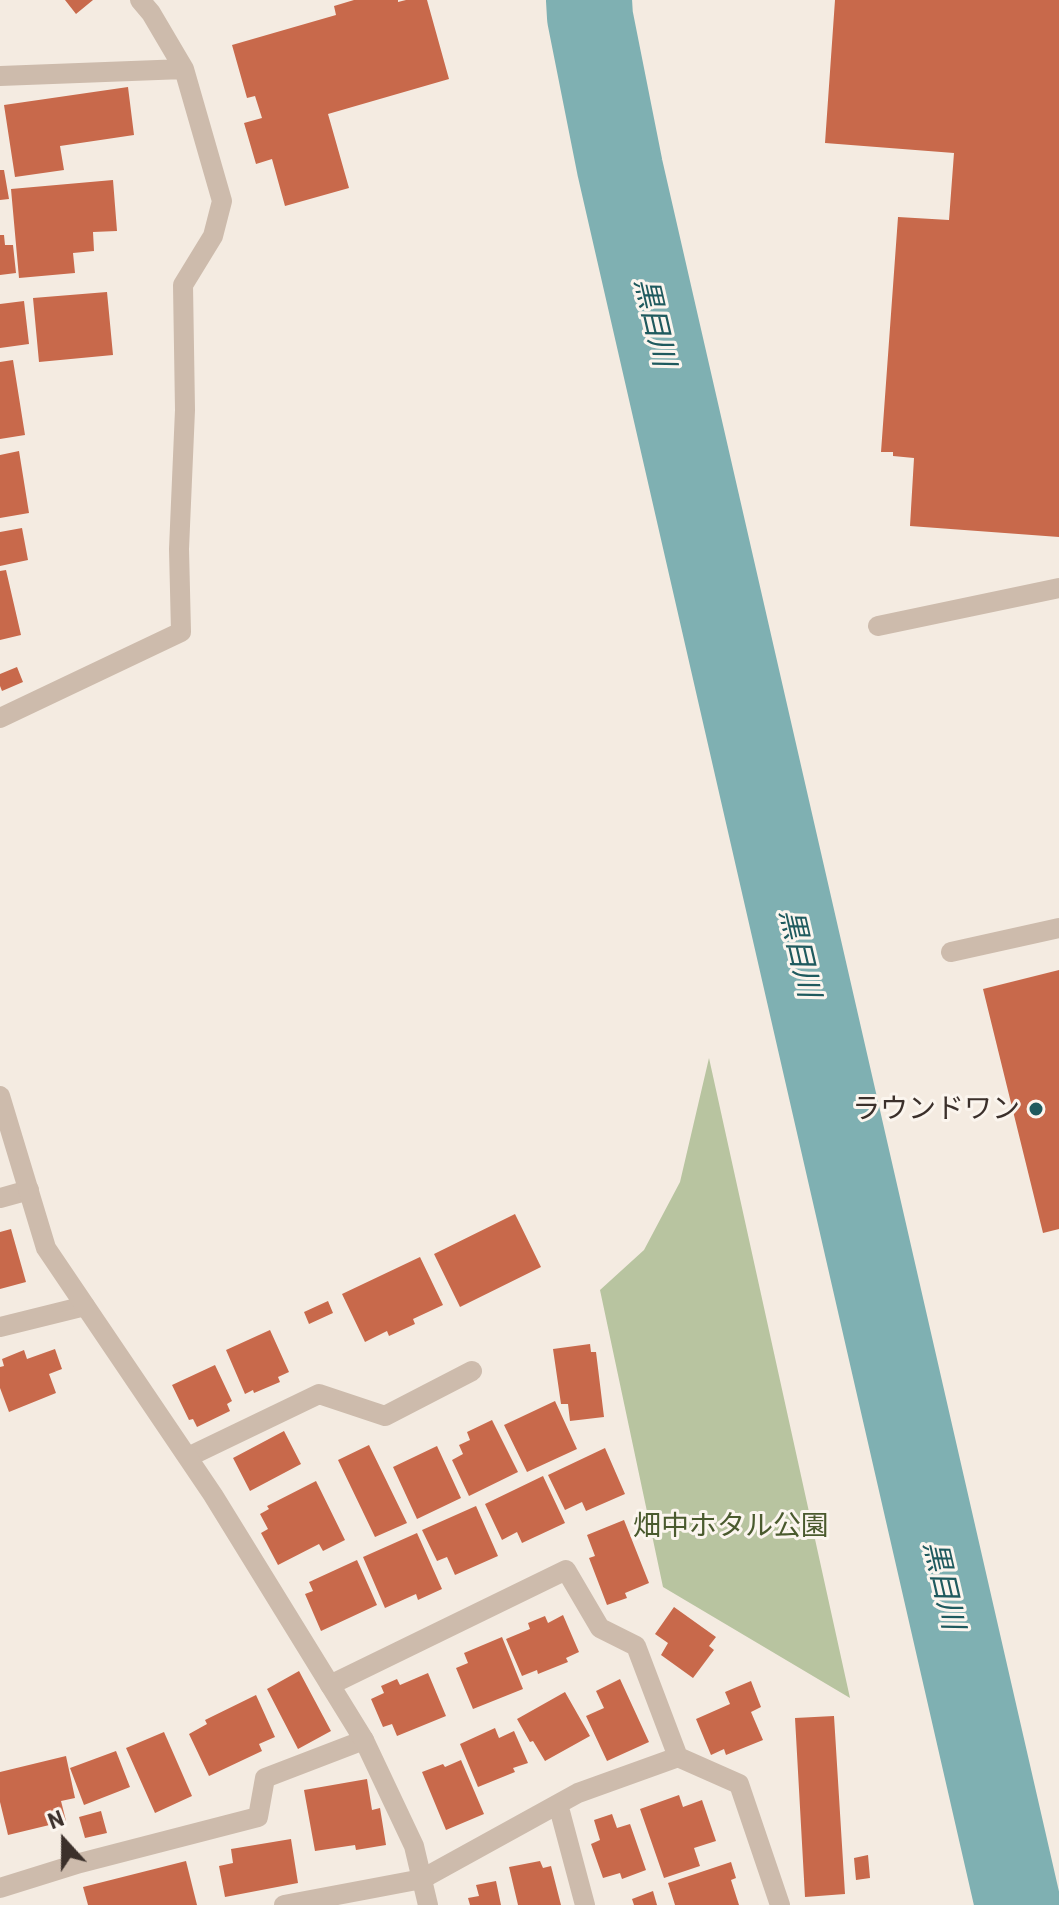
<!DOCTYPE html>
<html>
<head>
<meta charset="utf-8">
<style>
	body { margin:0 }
	#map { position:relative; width:1059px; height:1905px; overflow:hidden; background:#f4ebe1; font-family:Barlow,sans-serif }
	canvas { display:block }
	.north { position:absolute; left:24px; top:1801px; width:80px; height:80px; -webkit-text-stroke:6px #fbf5ee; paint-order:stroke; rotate:339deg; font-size:22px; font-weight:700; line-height:32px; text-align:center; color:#3b302b }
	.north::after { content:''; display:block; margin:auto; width:28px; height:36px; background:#3b302b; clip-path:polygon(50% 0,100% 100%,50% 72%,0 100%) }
</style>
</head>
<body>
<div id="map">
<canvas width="1059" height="1905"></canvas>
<div class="north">N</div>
</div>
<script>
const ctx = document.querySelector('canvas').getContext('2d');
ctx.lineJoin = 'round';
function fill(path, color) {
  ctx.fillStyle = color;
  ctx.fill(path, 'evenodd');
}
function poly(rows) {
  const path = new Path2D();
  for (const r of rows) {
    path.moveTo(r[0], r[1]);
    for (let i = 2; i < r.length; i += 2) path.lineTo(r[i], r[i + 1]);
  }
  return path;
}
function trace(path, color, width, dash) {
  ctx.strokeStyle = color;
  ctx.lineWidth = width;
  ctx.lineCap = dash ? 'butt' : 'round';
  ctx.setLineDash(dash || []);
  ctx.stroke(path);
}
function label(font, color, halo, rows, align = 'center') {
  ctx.font = font + ' Barlow,"Noto Sans JP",sans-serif';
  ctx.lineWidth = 6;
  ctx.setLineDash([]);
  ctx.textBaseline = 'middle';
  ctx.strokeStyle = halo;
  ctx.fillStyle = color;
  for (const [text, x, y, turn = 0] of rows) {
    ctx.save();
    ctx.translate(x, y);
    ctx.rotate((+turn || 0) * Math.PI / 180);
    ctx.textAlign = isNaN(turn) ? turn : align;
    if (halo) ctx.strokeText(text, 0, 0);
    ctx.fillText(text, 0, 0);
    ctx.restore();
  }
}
const green = poly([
	[709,1058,850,1698,663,1587,600,1290,644,1250,680,1182]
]);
const river = poly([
	[589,0,590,17,620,168,1018,1905]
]);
const building = poly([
	[65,0,93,0,76,14],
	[354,0,398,0,398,2,406,0,427,0,449,79,328,114,349,188,285,206,272,159,256,164,244,123,262,118,255,96,247,98,232,45,336,15,334,6],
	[835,0,1059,0,1059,537,910,526,914,458,893,456,893,452,881,452,898,217,949,220,954,153,825,143],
	[128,87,134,135,60,146,64,170,15,177,4,105],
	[0,170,4,170,9,199,0,200],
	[113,180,117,231,93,232,94,251,73,253,75,273,19,278,11,189],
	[0,235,4,235,5,245,13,245,16,273,0,275],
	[107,292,113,355,39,362,33,298],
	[24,301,29,344,0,348,0,304],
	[13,360,25,435,0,439,0,362],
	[19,451,29,513,0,518,0,455],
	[22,528,28,560,0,566,0,532],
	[6,570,21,635,0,640,0,571],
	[17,667,23,682,2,691,0,686,0,674],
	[1059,970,1059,1229,1043,1233,983,989],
	[515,1214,541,1267,460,1307,434,1254],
	[11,1229,26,1282,0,1289,0,1232],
	[420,1257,443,1305,413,1319,415,1324,389,1336,387,1331,365,1342,342,1294],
	[328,1301,333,1313,309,1324,304,1312],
	[270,1330,289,1372,278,1377,280,1382,254,1393,253,1390,245,1394,226,1350],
	[590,1344,591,1352,596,1352,604,1417,570,1421,568,1404,561,1404,553,1349],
	[55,1349,62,1369,49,1374,56,1393,9,1412,0,1388,0,1367,4,1366,2,1359,24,1350,27,1359],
	[215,1365,232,1401,227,1404,230,1411,197,1427,193,1419,189,1420,172,1385],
	[555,1401,577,1449,527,1472,504,1425],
	[492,1420,518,1472,469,1496,452,1460,463,1454,459,1445,470,1440,467,1432],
	[284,1431,301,1464,250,1491,233,1458],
	[369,1445,407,1523,375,1537,338,1460],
	[437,1446,461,1498,417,1519,393,1467],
	[605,1448,625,1494,586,1511,582,1502,565,1510,548,1475],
	[543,1476,565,1523,522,1543,517,1532,502,1540,485,1504],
	[316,1481,345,1540,323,1551,319,1544,278,1565,261,1533,268,1529,260,1514,269,1509,267,1506],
	[476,1506,498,1556,455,1575,447,1557,437,1561,422,1530],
	[624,1520,649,1583,625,1593,627,1598,607,1605,589,1558,595,1556,587,1535],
	[417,1533,442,1589,418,1600,416,1594,385,1608,363,1557],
	[357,1560,377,1605,321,1631,305,1594,313,1591,309,1582],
	[674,1607,716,1637,709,1646,714,1650,693,1678,661,1655,668,1643,655,1634],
	[563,1615,579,1652,566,1658,568,1662,538,1674,537,1670,522,1676,506,1639,530,1629,528,1623,545,1616,548,1623],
	[502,1637,523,1689,473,1709,456,1668,468,1663,464,1653],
	[299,1671,331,1731,298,1749,267,1689],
	[428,1673,446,1716,397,1736,392,1724,383,1727,371,1699,384,1693,381,1686,397,1679,400,1685],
	[620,1679,649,1742,607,1761,586,1716,604,1708,596,1691],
	[751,1681,761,1707,751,1712,763,1740,726,1755,724,1749,711,1755,696,1719,730,1704,725,1692],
	[565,1692,590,1736,545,1761,533,1741,530,1742,517,1719],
	[256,1695,275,1737,259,1744,262,1751,209,1776,189,1734,207,1724,205,1720],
	[834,1716,845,1894,805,1897,795,1718],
	[495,1728,499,1738,514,1731,528,1763,513,1768,515,1772,478,1787,460,1744],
	[164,1732,192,1796,155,1813,126,1748],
	[116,1751,130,1787,84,1805,70,1768],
	[66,1756,75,1798,61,1801,66,1821,8,1835,0,1802,0,1772],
	[461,1760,484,1814,446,1830,422,1772,443,1764,445,1767],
	[367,1779,372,1810,380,1808,386,1845,356,1850,355,1845,315,1851,304,1790],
	[679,1795,683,1807,702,1800,716,1841,694,1848,700,1866,664,1878,640,1809],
	[101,1811,107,1833,85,1838,79,1817],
	[612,1814,617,1828,630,1824,646,1870,622,1879,620,1873,603,1878,591,1844,600,1840,594,1820],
	[291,1839,298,1883,225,1897,219,1866,233,1863,231,1849],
	[868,1855,870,1878,856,1880,854,1858],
	[186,1861,197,1905,88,1905,83,1887],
	[540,1861,543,1868,551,1866,561,1905,518,1905,509,1867],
	[731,1862,736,1878,731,1880,739,1905,675,1905,668,1883],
	[496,1881,501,1905,470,1905,468,1898,479,1896,476,1885],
	[653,1891,657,1905,634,1905,632,1899]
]);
const lane = poly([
	[878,626,1059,588],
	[951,952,1059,928],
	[0,1198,29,1190],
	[0,1327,85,1306],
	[188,1457,319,1394,385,1416,472,1371],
	[330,1685,566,1570,600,1628,636,1646,678,1757],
	[558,1804,585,1905],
	[422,1879,578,1793,678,1757,739,1784,780,1905],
	[0,1888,80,1863,258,1817,265,1778,364,1740]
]);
const street = poly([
	[0,76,184,69],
	[0,718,181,632,179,549,185,410,183,285,213,236,222,201,184,69,151,13,140,0],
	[0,1096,46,1248,213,1495,364,1740,414,1846,428,1905],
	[284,1905,422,1879]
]);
const markers = [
	[1036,1109,8,"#1f5a5e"]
];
const poiNames = [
	["ラウンドワン",1020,1109]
];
const parkNames = [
	["畑中ホタル公園",731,1526]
];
const waterNames = [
	["黒目川",655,322,77],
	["黒目川",800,953,77],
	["黒目川",944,1585,77]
];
fill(green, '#b8c4a0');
trace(river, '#7fb0b2', 86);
fill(building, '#c8694b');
trace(lane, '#cdbbac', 20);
trace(street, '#cdbbac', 20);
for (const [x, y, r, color] of markers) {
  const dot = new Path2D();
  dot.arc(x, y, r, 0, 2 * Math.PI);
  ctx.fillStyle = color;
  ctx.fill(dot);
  trace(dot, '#fbf5ee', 3);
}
label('28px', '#3b302b', '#fbf5ee', poiNames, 'right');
label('28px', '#4a5a2e', '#fbf5ee', parkNames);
label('italic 30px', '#1f5a5e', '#fbf5ee', waterNames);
</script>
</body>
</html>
